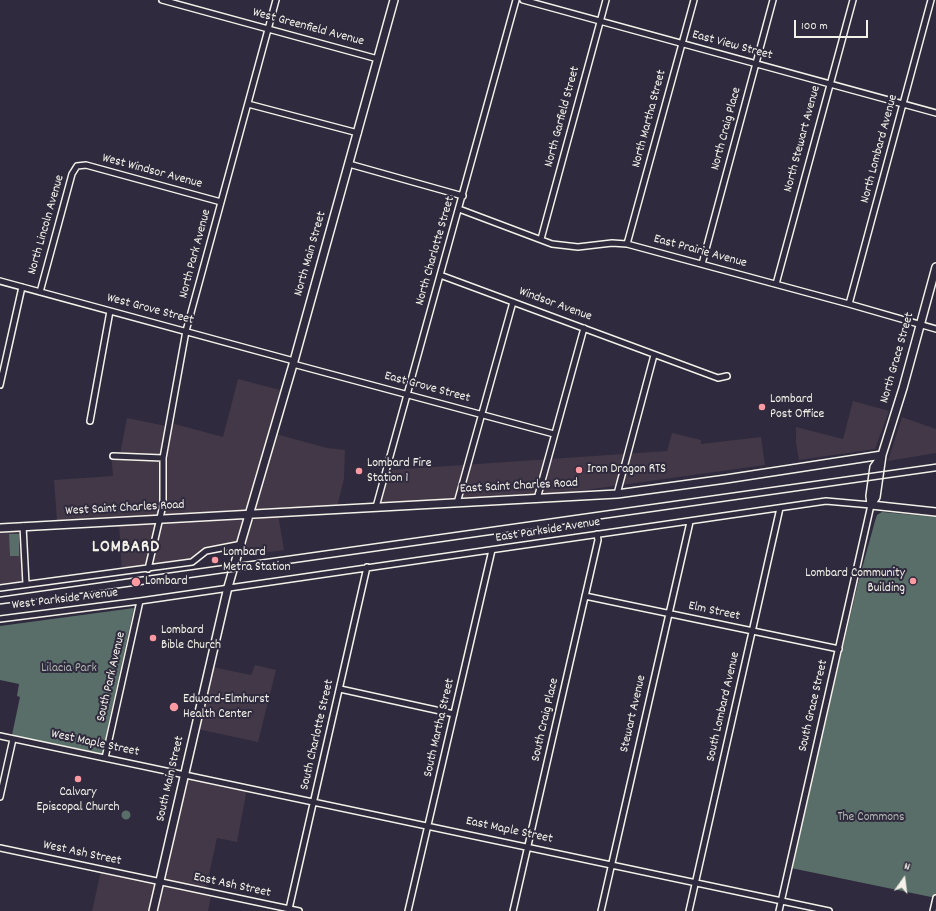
<!DOCTYPE html>
<html>
<head>
<meta charset="utf-8">
<style>
	body { margin:0 }
	#map { position:relative; width:936px; height:911px; overflow:hidden; background:#2f2a3d; font-family:Dekko,sans-serif }
	canvas { display:block }
	.north { position:absolute; left:884px; top:859px; width:40px; height:40px; -webkit-text-stroke:3px #2f2a3d; paint-order:stroke; rotate:14deg; font-size:11px; font-weight:700; line-height:16px; text-align:center; color:#f4f1e8 }
	.north::after { content:''; display:block; margin:auto; width:14px; height:18px; background:#f4f1e8; clip-path:polygon(50% 0,100% 100%,50% 72%,0 100%) }
	.scale { position:absolute; left:794px; top:20px; width:74px; height:18px; box-sizing:border-box; border:2px solid #f4f1e8; border-top:0; padding-left:5px; font-size:12px; line-height:14px; white-space:nowrap; color:#f4f1e8; -webkit-text-stroke:3px #2f2a3d; paint-order:stroke }
</style>
</head>
<body>
<div id="map">
<canvas width="936" height="911"></canvas>
<div class="north">N</div>
<div class="scale">100 m</div>
</div>
<script>
const ctx = document.querySelector('canvas').getContext('2d');
ctx.lineJoin = 'round';
function fill(path, color) {
  ctx.fillStyle = color;
  ctx.fill(path, 'evenodd');
}
function poly(rows) {
  const path = new Path2D();
  for (const r of rows) {
    if (r.length === 3) {
      path.moveTo(r[0] + r[2], r[1]);
      path.arc(r[0], r[1], r[2], 0, 2 * Math.PI);
      continue;
    }
    path.moveTo(r[0], r[1]);
    for (let i = 2; i < r.length; i += 2) path.lineTo(r[i], r[i + 1]);
  }
  return path;
}
function trace(path, color, width, dash) {
  ctx.strokeStyle = color;
  ctx.lineWidth = width;
  ctx.lineCap = dash ? 'butt' : 'round';
  ctx.setLineDash(dash || []);
  ctx.stroke(path);
}
function label(font, color, halo, rows, align = 'center') {
  ctx.font = font + ' Dekko,sans-serif';
  ctx.lineWidth = 4;
  ctx.setLineDash([]);
  ctx.textBaseline = 'middle';
  ctx.strokeStyle = halo;
  ctx.fillStyle = color;
  for (const [text, x, y, turn = 0] of rows) {
    ctx.save();
    ctx.translate(x, y);
    ctx.rotate((+turn || 0) * Math.PI / 180);
    ctx.textAlign = isNaN(turn) ? turn : align;
    if (halo) ctx.strokeText(text, 0, 0);
    ctx.fillText(text, 0, 0);
    ctx.restore();
  }
}
const built = poly([
	[238,379,288,392,276,434,327,448,345,450,344,479,337,507,57,521,54,480,113,476,111,453,120,454,127,418,166,426,171,423,223,437],
	[853,401,889,411,875,449,799,460,796,443,796,427,843,439],
	[902,417,936,429,936,453,888,461],
	[672,433,701,440,701,444,761,437,765,465,535,497,380,505,389,470,667,451],
	[278,514,284,550,241,556,253,517],
	[249,516,239,550,207,554,198,563,122,574,119,523],
	[24,528,27,582,0,586,0,530],
	[255,665,276,670,258,742,197,729,213,667,251,675],
	[186,777,247,789,237,842,217,838,206,889,164,880],
	[101,871,157,884,151,911,92,911],
	[163,885,211,896,208,911,157,911]
]);
const green = poly([
	[882,512,936,517,936,898,791,868,858,583,875,521,877,515],
	[9,534,19,534,19,556,10,556],
	[134,608,102,754,12,735,20,697,17,696,19,684,0,680,0,626],
	[126,815,4.5]
]);
const street = poly([
	[162,0,378,59],
	[523,0,936,113],
	[248,104,358,133],
	[349,164,463,196],
	[459,209,552,244,578,247,612,243,627,244,849,304,936,329],
	[541,239,606,0],
	[627,244,694,0],
	[702,264,773,0],
	[440,275,718,378,727,376],
	[0,281,294,361],
	[776,284,853,0],
	[40,292,72,174,77,166,86,165,221,202],
	[849,304,931,0],
	[293,364,554,434],
	[0,385,22,287],
	[90,421,110,311],
	[113,456,163,458],
	[617,494,654,355],
	[537,499,584,328],
	[457,503,513,302],
	[376,507,516,0],
	[23,526,26,584],
	[148,569,163,505,163,458,186,331,276,0],
	[0,588,192,562,206,551,242,544],
	[585,596,839,649],
	[0,619,140,601,826,501,871,505,779,911],
	[340,689,454,714],
	[0,736,829,911],
	[105,758,140,601],
	[0,797,13,739],
	[0,848,299,911],
	[289,909,367,567],
	[408,911,492,550],
	[513,911,598,540,597,534],
	[601,911,690,522],
	[689,911,780,508],
	[933,911,936,898]
]);
const secondary = poly([
	[871,505,876,497,882,455,903,388,936,267],
	[871,505,936,512],
	[871,505,870,496,874,467,881,457],
	[0,528,617,494,726,479,882,455],
	[153,911,228,587,294,361,394,0]
]);
const rail = poly([
	[0,597,936,464],
	[0,604,69,595,936,471]
]);
const markers = [
	[762,407,4,"#ff9aa2"],
	[579,470,4,"#ff9aa2"],
	[359,471,4,"#ff9aa2"],
	[215,560,4,"#ff9aa2"],
	[913,581,4,"#ff9aa2"],
	[136,582,5,"#ff9aa2"],
	[153,638,4,"#ff9aa2"],
	[174,707,5,"#ff9aa2"],
	[78,779,4,"#ff9aa2"]
];
const streetNames = [
	["West Greenfield Avenue",308,28,15],
	["East View Street",732,46,15],
	["North Garfield Street",563,117,-75],
	["North Martha Street",650,119,-75],
	["North Craig Place",727,129,-75],
	["North Stewart Avenue",803,139,-75],
	["North Lombard Avenue",880,149,-75],
	["West Windsor Avenue",152,172,15],
	["North Lincoln Avenue",47,225,-74],
	["North Charlotte Street",436,251,-74],
	["East Prairie Avenue",700,252,15],
	["North Park Avenue",196,254,-75],
	["North Main Street",311,254,-74],
	["Windsor Avenue",555,305,20],
	["West Grove Street",150,310,15],
	["North Grace Street",898,358,-74],
	["East Grove Street",427,388,15],
	["East Saint Charles Road",519,487,-3],
	["West Saint Charles Road",125,509,-3],
	["East Parkside Avenue",548,531,-9],
	["West Parkside Avenue",65,600,-7],
	["Elm Street",714,612,12],
	["South Park Avenue",112,677,-77],
	["South Grace Street",814,706,-77],
	["South Lombard Avenue",724,707,-77],
	["Stewart Avenue",634,714,-77],
	["South Craig Place",546,720,-77],
	["South Martha Street",440,728,-77],
	["South Charlotte Street",318,735,-77],
	["West Maple Street",95,744,12],
	["South Main Street",171,779,-77],
	["East Maple Street",509,831,12],
	["West Ash Street",82,854,12],
	["East Ash Street",232,886,12]
];
const poiNames = [
	["Lombard",770,400],
	["Post Office",770,415],
	["Lombard Fire",367,464],
	["Station 1",367,479],
	["Iron Dragon RTS",587,470],
	["Lombard",223,553],
	["Metra Station",223,568],
	["Lombard Community",905,574,"right"],
	["Building",905,589,"right"],
	["Lombard",145,582],
	["Lombard",161,631],
	["Bible Church",161,646],
	["Edward-Elmhurst",183,700],
	["Health Center",183,715],
	["Calvary",78,793,"center"],
	["Episcopal Church",78,808,"center"]
];
const parkNames = [
	["Lilacia Park",69,669],
	["The Commons",871,818]
];
const districtNames = [
	["LOMBARD",126,549]
];
fill(built, '#423847');
fill(green, '#596e69');
trace(street, '#f4f1e8', 8);
trace(secondary, '#f4f1e8', 10);
trace(street, '#2f2a3d', 5);
trace(secondary, '#2f2a3d', 7);
trace(rail, '#f4f1e8', 1.5);
for (const [x, y, r, color] of markers) {
  const dot = new Path2D();
  dot.arc(x, y, r, 0, 2 * Math.PI);
  ctx.fillStyle = color;
  ctx.fill(dot);
  trace(dot, '#2f2a3d', 1.5);
}
label('13px', '#f4f1e8', '#2f2a3d', streetNames);
label('13px', '#f4f1e8', '#2f2a3d', poiNames, 'left');
label('13px', '#aeb6af', '#2f2a3d', parkNames);
ctx.letterSpacing = '1px';
label('bold 17px', '#f4f1e8', '#2f2a3d', districtNames);
ctx.letterSpacing = '0px';
</script>
</body>
</html>
